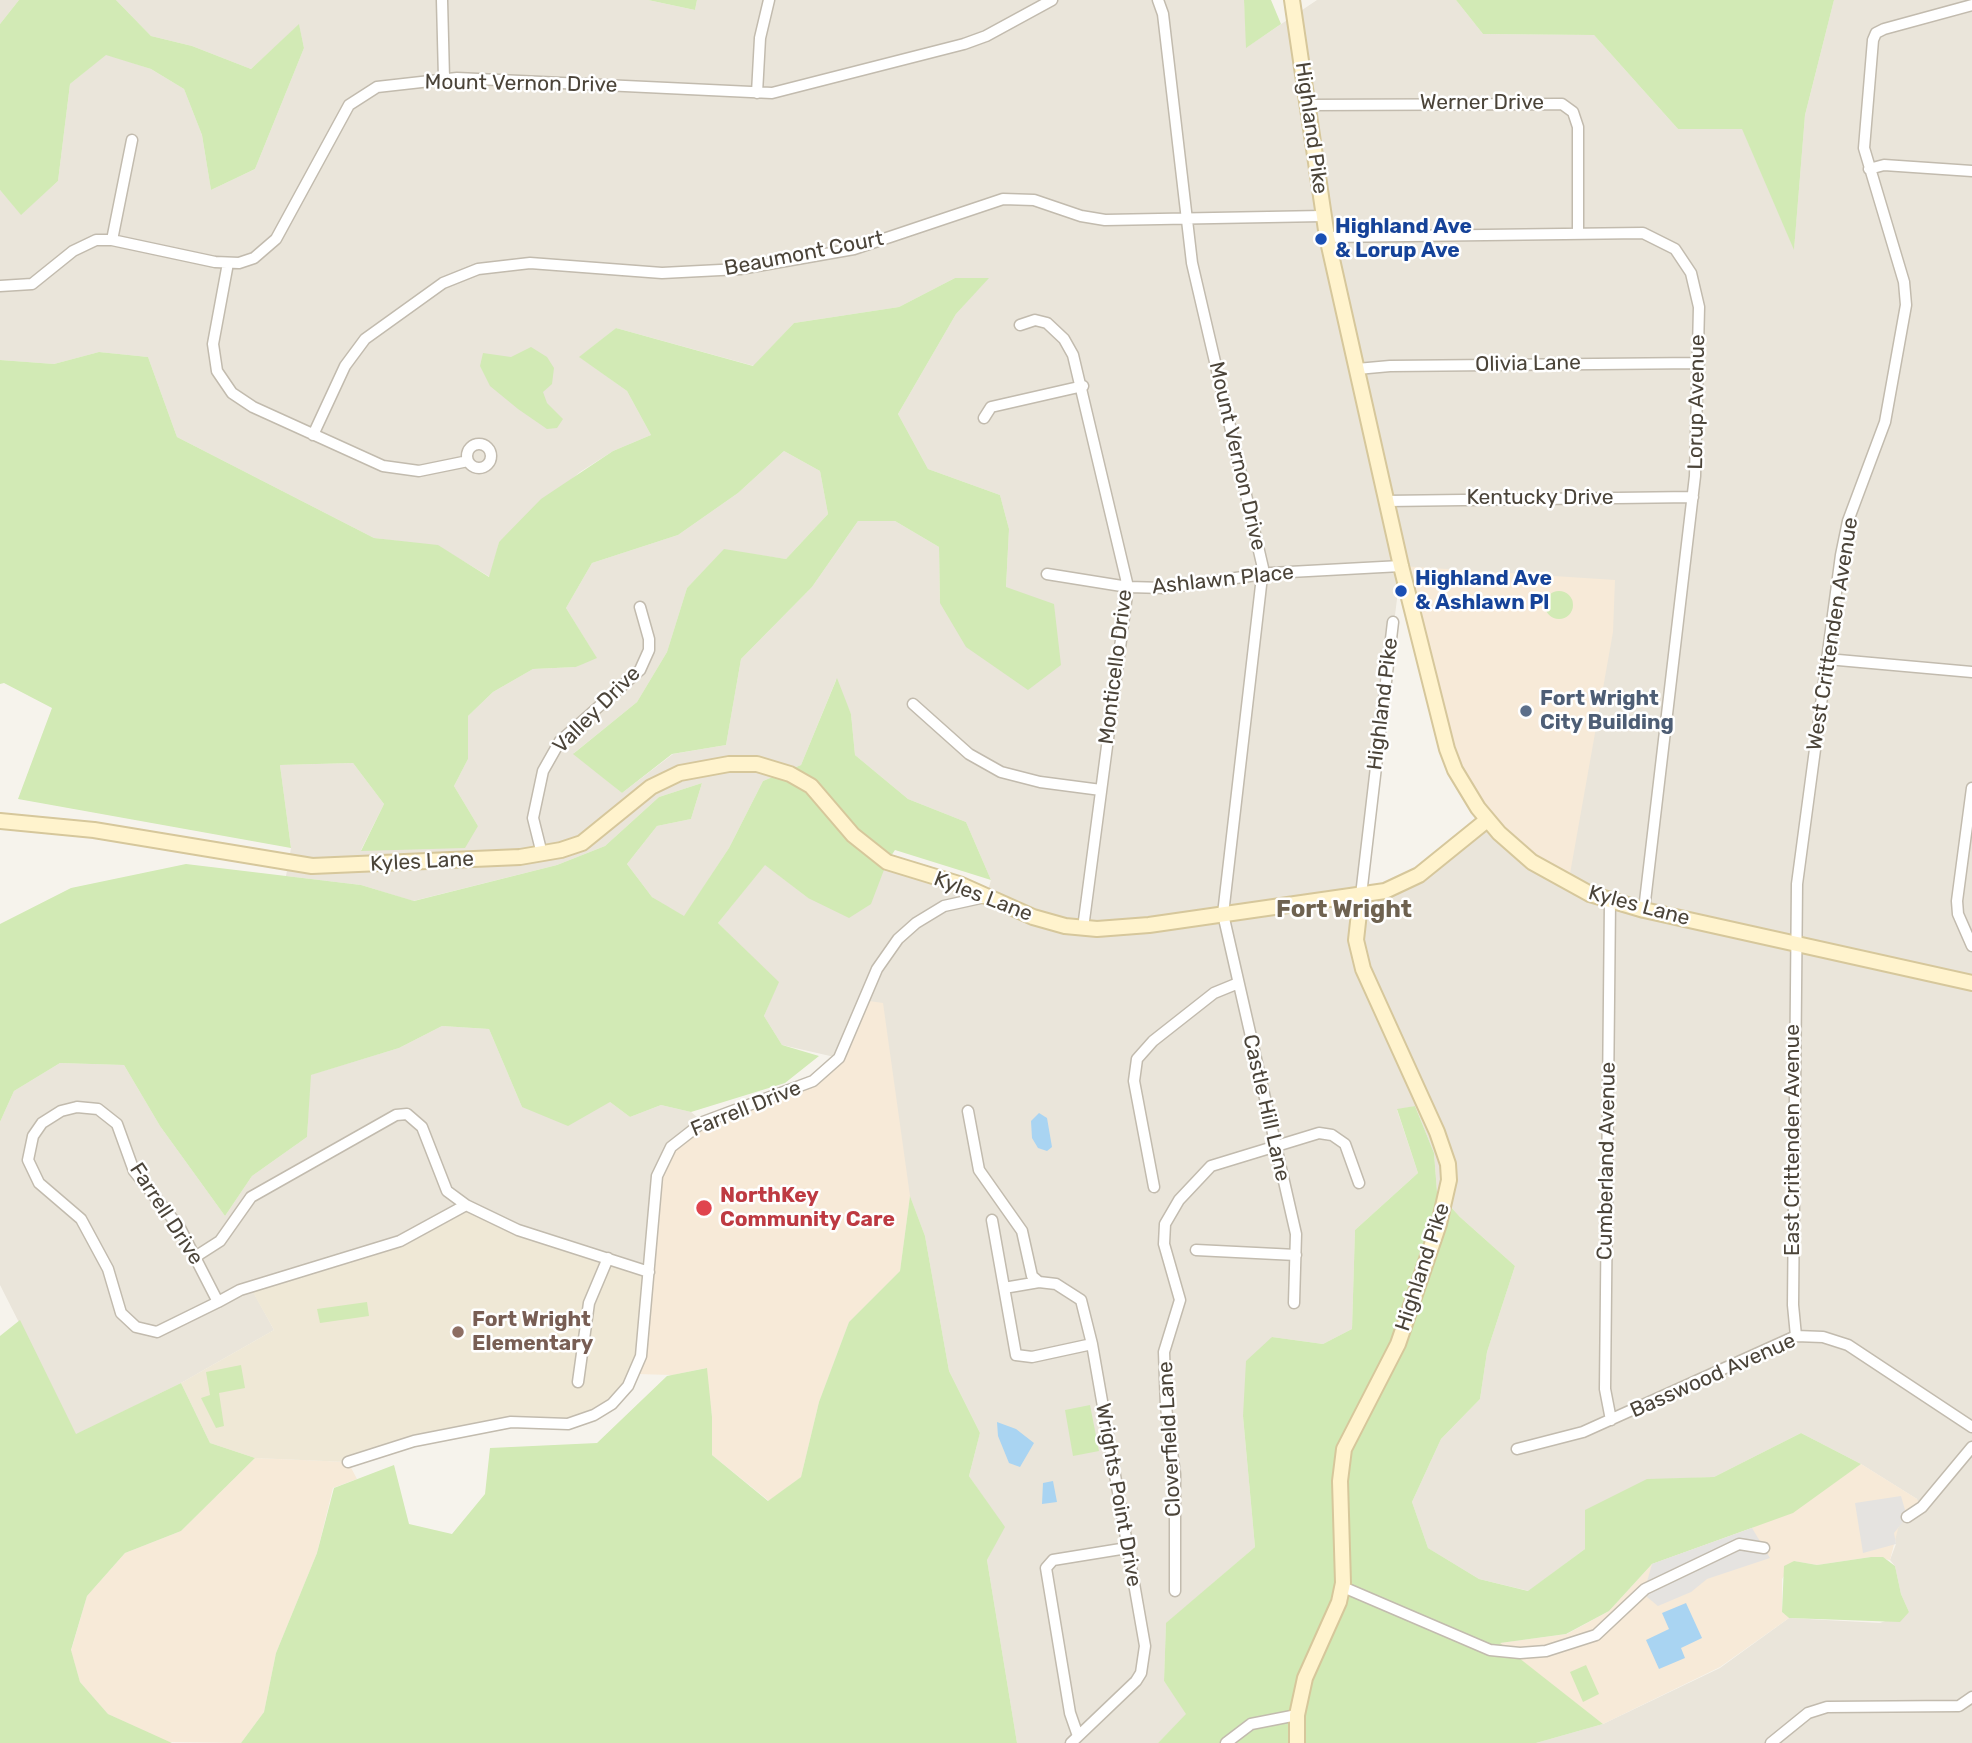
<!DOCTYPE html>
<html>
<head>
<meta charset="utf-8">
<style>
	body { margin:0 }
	canvas { display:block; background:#f6f3ec }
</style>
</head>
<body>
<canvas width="1972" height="1743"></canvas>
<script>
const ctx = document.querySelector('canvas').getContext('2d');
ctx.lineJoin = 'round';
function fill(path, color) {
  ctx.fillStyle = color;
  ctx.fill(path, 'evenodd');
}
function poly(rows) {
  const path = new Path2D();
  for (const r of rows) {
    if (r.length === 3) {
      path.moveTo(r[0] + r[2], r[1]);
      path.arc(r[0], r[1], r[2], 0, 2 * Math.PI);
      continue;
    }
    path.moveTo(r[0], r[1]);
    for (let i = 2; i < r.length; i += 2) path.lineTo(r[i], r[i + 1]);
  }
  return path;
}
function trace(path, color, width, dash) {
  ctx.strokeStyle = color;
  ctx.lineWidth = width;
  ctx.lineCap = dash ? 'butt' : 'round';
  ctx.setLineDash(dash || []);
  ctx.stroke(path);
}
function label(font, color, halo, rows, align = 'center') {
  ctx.font = font + ' Rubik,sans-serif';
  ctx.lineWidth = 5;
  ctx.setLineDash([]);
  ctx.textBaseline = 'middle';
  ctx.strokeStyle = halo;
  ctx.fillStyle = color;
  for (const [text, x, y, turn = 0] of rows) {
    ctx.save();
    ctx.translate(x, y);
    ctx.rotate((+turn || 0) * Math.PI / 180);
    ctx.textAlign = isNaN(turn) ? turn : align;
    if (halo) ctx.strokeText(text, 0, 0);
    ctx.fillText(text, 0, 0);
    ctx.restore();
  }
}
const residential = poly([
	[0,0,19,0,0,24],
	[116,0,648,0,695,10,697,0,1244,0,1247,47,1317,0,1456,0,1483,34,1594,35,1678,129,1742,128,1794,249,1805,115,1834,0,1972,0,1972,1743,1536,1743,1603,1724,1720,1668,1789,1618,1880,1623,1909,1612,1901,1594,1895,1566,1890,1560,1896,1544,1894,1534,1917,1499,1861,1464,1801,1433,1714,1477,1647,1480,1585,1549,1529,1591,1479,1579,1428,1548,1412,1502,1441,1439,1480,1399,1487,1352,1515,1266,1460,1217,1437,1192,1434,1153,1415,1106,1397,1110,1418,1173,1355,1230,1352,1329,1323,1344,1272,1337,1243,1416,1255,1547,1166,1624,1164,1681,1187,1714,1158,1743,1017,1743,987,1560,1004,1527,969,1476,980,1433,949,1371,925,1236,910,1196,839,1058,782,1045,764,1016,778,982,718,923,765,864,808,898,887,862,986,897,991,880,966,822,908,799,855,755,851,714,836,680,801,765,763,781,729,848,684,917,652,897,627,864,657,826,691,819,702,783,659,797,605,846,557,865,413,901,361,885,286,876,291,848,280,765,353,763,384,804,361,850,478,826,454,786,468,759,468,716,493,692,533,669,576,667,596,657,566,608,592,563,678,535,738,493,784,451,820,471,828,514,786,559,724,550,687,588,667,652,637,702,574,753,622,793,673,754,726,745,741,659,812,587,858,521,895,521,939,547,940,603,1006,588,1009,529,1000,495,928,469,898,414,956,314,988,278,955,278,899,307,794,323,754,366,616,328,580,357,627,391,651,435,613,451,580,472,499,542,490,577,438,546,374,538,177,437,148,357,99,352,54,364,0,360,0,190,21,214,58,181,70,84,106,54,151,69,184,89,202,135,211,190,255,169,304,48,299,25,251,69,192,46,151,36],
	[1401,566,1487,820,1385,891,1361,895],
	[442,1026,489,1029,522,1107,610,1102,630,1117,661,1105,691,1112,703,1122,649,1272,400,1241,251,1288,274,1330,181,1383,76,1435,0,1285,0,1122,14,1091,60,1063,124,1065,160,1126,225,1216,252,1176,307,1137,310,1075,399,1048]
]);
const commercial = poly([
	[1401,566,1615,580,1613,632,1568,885,1532,862,1463,784],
	[862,1000,883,1003,910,1196,900,1271,849,1322,819,1402,801,1477,769,1501,712,1455,712,1417,706,1368,673,1375,634,1374,657,1176,690,1129,795,1090,839,1058],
	[255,1458,348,1462,357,1479,333,1488,317,1553,276,1653,264,1712,241,1743,168,1742,108,1714,80,1682,71,1651,87,1596,125,1553,181,1531],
	[1861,1464,1917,1499,1922,1507,1899,1525,1890,1560,1871,1557,1817,1565,1794,1561,1782,1579,1782,1612,1789,1618,1720,1667,1603,1724,1499,1643,1567,1634,1609,1611,1652,1564,1752,1528,1832,1484]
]);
const education = poly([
	[462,1209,478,1211,649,1272,645,1335,623,1393,582,1420,511,1422,348,1462,255,1458,210,1443,181,1383,274,1330,250,1287,358,1256]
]);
const green = poly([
	[19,0,116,0,151,36,192,46,251,69,299,24,304,48,255,169,211,190,202,135,184,89,151,69,106,55,70,84,58,181,21,215,0,190,0,24],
	[648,0,697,0,695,10],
	[1244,0,1271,0,1281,24,1246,48],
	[1456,0,1834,0,1805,115,1794,250,1742,129,1678,129,1594,35,1483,34],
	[955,278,989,278,956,314,898,414,928,469,1000,495,1009,529,1006,587,1054,604,1061,665,1028,690,966,647,940,603,939,547,895,521,858,521,812,587,741,659,726,745,672,754,622,793,573,754,637,702,667,652,687,588,724,549,786,559,828,514,820,471,784,451,738,493,678,535,592,563,566,608,597,658,576,667,533,669,493,692,468,716,468,759,454,786,478,826,465,848,361,851,384,804,353,763,280,765,291,848,18,799,52,708,4,683,0,684,0,360,54,364,99,352,148,357,177,437,374,538,438,545,489,577,499,542,541,499,613,451,651,435,627,391,579,357,616,328,753,366,794,323,899,307],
	[531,347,547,357,554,368,552,384,543,392,547,403,563,419,557,428,547,429,518,409,490,386,480,366,483,353,511,357],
	[1559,605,14],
	[837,678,851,714,855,755,908,799,966,822,991,880,895,850,887,862,871,904,849,918,808,898,765,865,718,923,779,982,764,1016,782,1045,819,1056,785,1083,691,1112,661,1105,630,1117,610,1102,568,1126,522,1107,489,1029,442,1026,399,1048,311,1075,307,1137,252,1176,225,1216,160,1126,124,1065,60,1063,14,1091,0,1122,0,924,71,888,186,864,361,885,414,901,557,865,605,846,659,797,702,783,691,819,657,826,627,864,652,897,684,916,729,848,763,781,801,765],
	[1415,1106,1434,1153,1437,1192,1460,1217,1515,1266,1487,1352,1480,1399,1441,1439,1412,1502,1428,1548,1479,1579,1528,1591,1585,1549,1585,1510,1647,1479,1714,1477,1801,1433,1861,1464,1793,1513,1652,1564,1609,1611,1566,1634,1500,1643,1603,1724,1536,1743,1158,1743,1186,1714,1164,1681,1166,1623,1255,1547,1243,1416,1246,1361,1272,1337,1323,1344,1352,1329,1355,1230,1418,1173,1397,1109],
	[910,1196,925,1236,949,1371,980,1433,969,1476,1005,1527,987,1560,1017,1743,241,1743,264,1712,276,1653,317,1553,334,1488,394,1465,409,1524,452,1534,485,1494,490,1448,597,1443,667,1376,707,1368,712,1417,712,1455,768,1501,801,1477,819,1402,849,1322,900,1271],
	[367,1302,369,1316,320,1323,317,1309],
	[20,1320,76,1434,181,1383,210,1443,255,1458,181,1531,125,1553,87,1596,71,1650,80,1682,108,1714,172,1743,0,1743,0,1336],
	[241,1365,245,1388,219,1393,224,1426,216,1428,201,1398,210,1395,206,1372],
	[1090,1405,1099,1451,1073,1456,1065,1410],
	[1871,1557,1883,1557,1895,1566,1901,1594,1909,1612,1900,1622,1789,1618,1782,1612,1784,1566,1794,1561,1817,1565],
	[1586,1665,1599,1694,1583,1702,1570,1672]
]);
const parking = poly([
	[1901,1496,1907,1517,1894,1533,1896,1544,1863,1553,1855,1503],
	[1752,1528,1770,1558,1707,1579,1691,1592,1658,1606,1647,1597,1645,1589,1652,1564]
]);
const water = poly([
	[1039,1113,1047,1118,1052,1147,1047,1151,1038,1148,1032,1138,1031,1121],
	[997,1422,1016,1429,1034,1443,1020,1467,1009,1463,998,1436],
	[1053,1481,1057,1502,1042,1504,1043,1483],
	[1686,1603,1702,1638,1681,1648,1685,1658,1659,1669,1646,1640,1669,1629,1662,1613]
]);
const street = poly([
	[442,0,444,78],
	[1158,0,1163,14,1192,263,1263,568,1223,914,1296,1234,1294,1303],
	[757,93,760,38,769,0],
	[1307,105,1562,104,1573,112,1578,127,1578,233],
	[1869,169,1884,165,1972,171],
	[1327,237,1643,233,1675,249,1691,273,1699,307,1695,476,1644,910],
	[112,240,132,140],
	[228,263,213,344,217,371,232,393,253,407,383,466,419,471,468,461],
	[0,286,32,284,73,251,96,240,112,240,215,262,239,263,254,258,276,239,349,105,377,87,457,78,772,93,964,44,986,36,1052,0],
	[1020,325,1035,320,1047,323,1064,339,1073,355,1128,587,1083,928],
	[1357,369,1390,366,1699,363],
	[984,418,991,407,1083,386],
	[313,435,345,366,365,339,443,283,478,269,530,263,662,273,740,269,854,249,1003,199,1034,200,1081,216,1105,220,1323,216],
	[479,456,12],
	[1386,501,1693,497],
	[1047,574,1128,587,1165,588,1271,573,1401,566],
	[1827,659,1972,672],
	[913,704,969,754,1001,772,1040,782,1101,790],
	[1972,788,1957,901,1958,914,1972,946],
	[542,854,533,818,543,771,560,741,640,670,649,650,649,639,640,607],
	[1361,895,1393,622],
	[1610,901,1605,1389,1611,1420],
	[77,1107,98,1109,117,1124,134,1171,180,1228,218,1302,157,1332,136,1327,121,1313,108,1269,81,1219,39,1183,28,1160,33,1136,42,1123,61,1111,77,1107],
	[968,1111,979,1170,1022,1231,1032,1276,1039,1282],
	[1154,1187,1134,1081,1137,1059,1153,1041,1214,993,1236,984],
	[992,1220,1016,1355,1032,1357,1092,1344],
	[1196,1250,1296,1255],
	[195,1257,220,1241,251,1197,396,1115,407,1114,422,1127,447,1191,466,1205,518,1230,649,1272],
	[1004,1288,1039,1282,1056,1284,1081,1300,1092,1344,1145,1646,1141,1673,1136,1681,1071,1743],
	[218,1302,240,1290,400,1241,466,1205],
	[1796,1336,1793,1305,1797,884,1841,555,1848,521,1885,422,1906,305,1904,282,1864,148,1873,40,1876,33,1884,29,1972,5],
	[578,1382,589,1303,608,1258],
	[1517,1449,1583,1432,1796,1336,1823,1337,1848,1345,1972,1427],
	[348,1462,414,1441,511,1422,568,1424,594,1415,612,1404,628,1386,641,1356,657,1176,671,1147,703,1122,813,1081,839,1058,877,969,898,939,916,923,944,906,985,897],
	[1907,1517,1922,1507,1972,1447],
	[1343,1587,1490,1650,1520,1653,1546,1651,1596,1635,1645,1589,1739,1544,1764,1548],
	[1175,1591,1175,1474,1166,1407,1164,1352,1180,1300,1164,1244,1165,1224,1179,1200,1211,1166,1319,1133,1332,1135,1345,1144,1359,1183],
	[1078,1736,1070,1713,1046,1568,1053,1560,1127,1548],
	[1226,1743,1251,1724,1297,1715],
	[1771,1743,1808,1713,1827,1707,1959,1706,1972,1697]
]);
const secondary = poly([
	[1292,0,1327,237,1401,566,1447,749,1455,770,1478,808,1499,833,1532,862,1590,894,1644,910,1972,983],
	[0,821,94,830,312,866,520,857,561,850,582,843,651,787,680,773,729,764,757,764,790,774,811,786,853,835,887,862,959,884,1033,917,1065,926,1097,929,1149,925,1385,891,1419,875,1487,820],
	[1297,1743,1297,1715,1305,1678,1339,1602,1343,1583,1340,1481,1344,1449,1398,1344,1439,1224,1449,1180,1448,1164,1437,1132,1363,969,1356,940,1361,895]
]);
const markers = [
	[1321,239,7,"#1a4fb4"],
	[1401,591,7,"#1a4fb4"],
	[1526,711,7,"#5c6f8a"],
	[704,1208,9,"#e0444e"],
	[458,1332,7,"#8d6e63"]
];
const streetNames = [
	["Mount Vernon Drive",521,84,1],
	["Werner Drive",1482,103],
	["Highland Pike",1311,128,82],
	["Beaumont Court",804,254,-11],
	["Olivia Lane",1528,364,-1],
	["Lorup Avenue",1697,402,-89],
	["Mount Vernon Drive",1237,456,77],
	["Kentucky Drive",1540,498],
	["Ashlawn Place",1223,580,-6],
	["West Crittenden Avenue",1833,634,-81],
	["Monticello Drive",1116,667,-83],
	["Highland Pike",1383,704,-83],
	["Valley Drive",597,710,-45],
	["Kyles Lane",422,862,-3],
	["Kyles Lane",983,897,21],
	["Kyles Lane",1639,906,15],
	["Castle Hill Lane",1266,1108,77],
	["Farrell Drive",746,1109,-22],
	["East Crittenden Avenue",1793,1140,-90],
	["Cumberland Avenue",1607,1161,-89],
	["Farrell Drive",166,1214,57],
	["Highland Pike",1423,1267,-72],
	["Basswood Avenue",1713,1376,-24],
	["Cloverfield Lane",1170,1439,-93],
	["Wrights Point Drive",1118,1495,80]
];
const transitNames = [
	["Highland Ave",1335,227],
	["& Lorup Ave",1335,251],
	["Highland Ave",1415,579],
	["& Ashlawn Pl",1415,603]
];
const serviceNames = [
	["Fort Wright",1540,699],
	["City Building",1540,723]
];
const healthNames = [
	["NorthKey",720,1196],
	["Community Care",720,1220]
];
const educationNames = [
	["Fort Wright",472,1320],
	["Elementary",472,1344]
];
const quarterNames = [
	["Fort Wright",1344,910]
];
fill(residential, '#eae5da');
fill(commercial, '#f7ead8');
fill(education, '#efe8d6');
fill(green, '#d2eab5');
fill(parking, '#e5e3e0');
fill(water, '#a9d4f2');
trace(street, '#c2bbae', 13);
trace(secondary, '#d6c79b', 18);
trace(street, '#fff', 10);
trace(secondary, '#fff3cd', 14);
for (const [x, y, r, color] of markers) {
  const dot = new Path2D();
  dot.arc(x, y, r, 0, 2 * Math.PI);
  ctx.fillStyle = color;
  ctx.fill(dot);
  trace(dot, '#fff', 2.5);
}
label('21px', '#4b4439', '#fff', streetNames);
label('bold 21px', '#164399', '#fff', transitNames, 'left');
label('bold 21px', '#4e5e75', '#fff', serviceNames, 'left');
label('bold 21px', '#be3a42', '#fff', healthNames, 'left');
label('bold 21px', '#785e54', '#fff', educationNames, 'left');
label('bold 24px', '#6e6250', '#fff', quarterNames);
</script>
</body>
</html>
